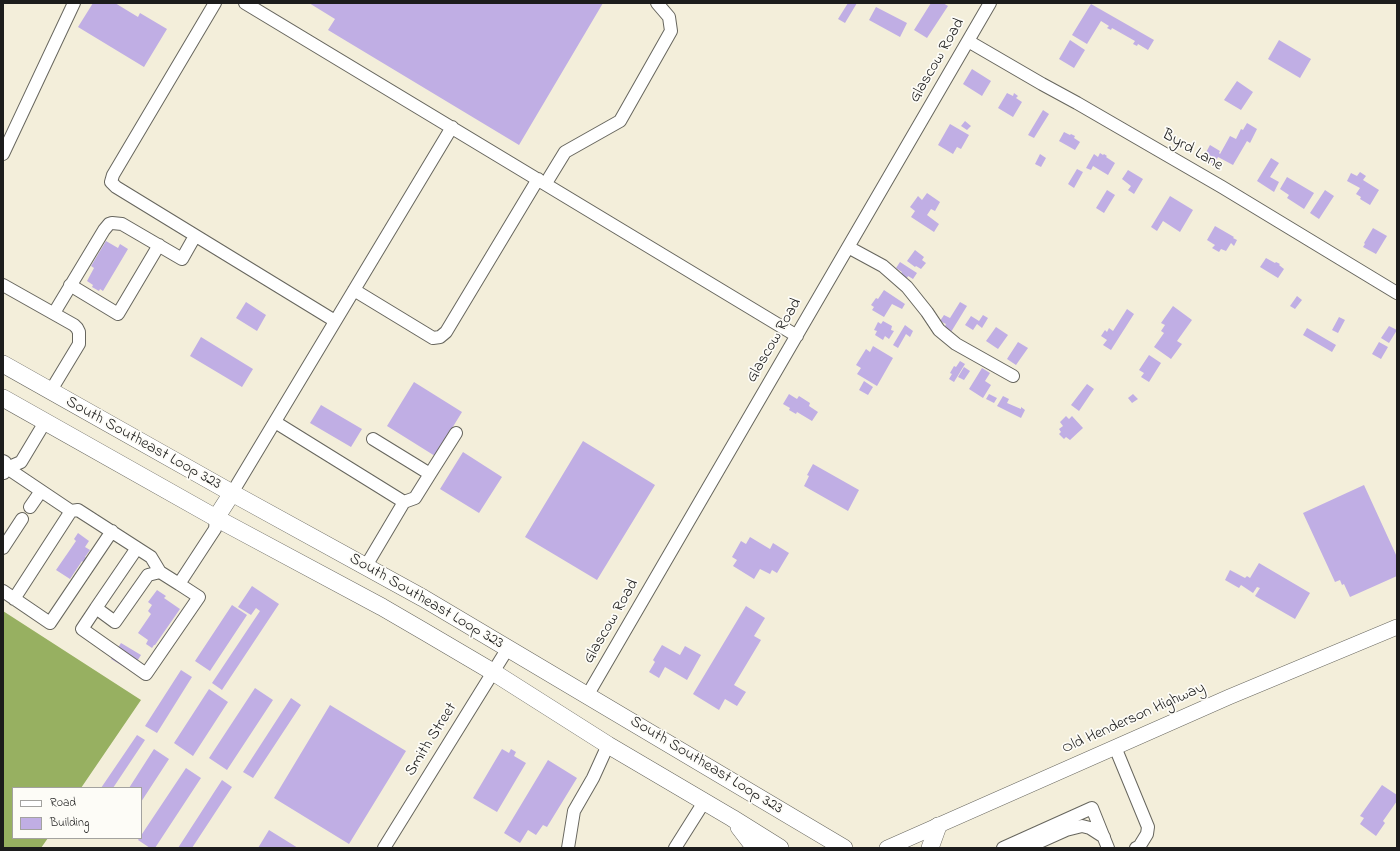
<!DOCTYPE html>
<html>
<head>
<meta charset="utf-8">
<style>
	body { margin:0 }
	#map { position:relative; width:1400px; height:851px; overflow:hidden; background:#f3eeda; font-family:"Indie Flower",sans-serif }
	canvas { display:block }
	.frame { position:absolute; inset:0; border:4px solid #1c1c1c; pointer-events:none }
	.legend { position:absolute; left:12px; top:787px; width:130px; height:52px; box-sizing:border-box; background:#fdfcf7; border:1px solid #a3a29f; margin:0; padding:5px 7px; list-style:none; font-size:12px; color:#1c1c1c }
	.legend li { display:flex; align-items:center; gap:8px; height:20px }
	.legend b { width:20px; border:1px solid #a3a29f }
</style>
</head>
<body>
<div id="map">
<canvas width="1400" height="851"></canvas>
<div class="frame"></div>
<ul class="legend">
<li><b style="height:5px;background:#fff"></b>Road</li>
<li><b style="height:11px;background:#c0aee4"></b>Building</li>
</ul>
</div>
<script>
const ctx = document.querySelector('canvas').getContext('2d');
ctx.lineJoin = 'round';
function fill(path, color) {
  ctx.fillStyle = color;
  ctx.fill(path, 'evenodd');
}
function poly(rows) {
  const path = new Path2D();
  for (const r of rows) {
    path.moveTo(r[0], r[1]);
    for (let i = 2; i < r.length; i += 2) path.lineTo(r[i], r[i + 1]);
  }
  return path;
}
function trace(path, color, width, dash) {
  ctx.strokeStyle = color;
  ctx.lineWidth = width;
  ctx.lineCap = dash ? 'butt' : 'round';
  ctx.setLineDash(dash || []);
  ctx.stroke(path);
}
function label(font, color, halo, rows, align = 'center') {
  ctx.font = font + ' "Indie Flower",sans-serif';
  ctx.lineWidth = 3.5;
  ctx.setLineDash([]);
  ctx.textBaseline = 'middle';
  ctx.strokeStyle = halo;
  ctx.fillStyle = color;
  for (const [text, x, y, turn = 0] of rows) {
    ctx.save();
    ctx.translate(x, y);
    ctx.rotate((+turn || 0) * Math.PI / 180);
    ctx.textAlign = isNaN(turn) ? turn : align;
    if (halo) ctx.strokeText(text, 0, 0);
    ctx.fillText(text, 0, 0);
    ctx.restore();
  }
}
const forest = poly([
	[3,611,141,700,81,788,13,788,13,838,48,838,41,848,3,848]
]);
const building = poly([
	[93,3,115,3,138,17,140,13,167,29,144,67,78,27],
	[309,3,603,3,519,145,328,30,335,19],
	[848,3,857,3,845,23,838,19],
	[931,3,943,3,948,6,927,38,914,30],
	[1091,4,1154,40,1148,50,1138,44,1137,46,1133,44,1135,41,1112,28,1111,30,1107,28,1109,26,1101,21,1087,44,1072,35],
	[876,7,907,23,900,37,869,20],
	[1070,40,1085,50,1074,68,1059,59],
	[1279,40,1311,59,1300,78,1268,59],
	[972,69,991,81,982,96,963,84],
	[1237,81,1253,92,1241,110,1224,100],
	[1007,93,1013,96,1014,93,1018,96,1016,98,1022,102,1013,117,998,108],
	[1043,110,1049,114,1034,138,1028,135],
	[965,121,971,126,967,130,961,126],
	[1247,123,1257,129,1250,143,1247,141,1233,165,1218,157,1214,164,1203,158,1210,145,1220,151,1219,153,1220,154,1230,136,1236,139,1241,129,1243,130],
	[950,124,969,135,961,149,957,147,953,154,938,145],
	[1064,132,1070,135,1071,134,1075,136,1074,138,1080,142,1075,150,1059,141],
	[1100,153,1103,155,1104,154,1107,156,1106,157,1115,163,1108,175,1093,166,1091,170,1086,168,1094,154,1098,157],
	[1040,154,1046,158,1041,167,1035,164],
	[1271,158,1279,163,1270,177,1279,182,1274,192,1257,181],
	[1077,169,1083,172,1074,188,1068,184],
	[1128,170,1143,179,1134,194,1128,190,1131,186,1122,179],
	[1360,172,1366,176,1363,180,1379,190,1370,205,1360,199,1361,197,1356,194,1360,188,1347,181,1351,173,1357,176],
	[1287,177,1314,193,1304,209,1287,198,1289,195,1280,189],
	[1107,190,1115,195,1104,213,1096,208],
	[1325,190,1334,196,1319,219,1310,213],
	[927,193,940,202,935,211,931,209,927,215,939,224,934,232,911,217,915,211,910,207,918,196,922,200],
	[1170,196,1193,210,1180,232,1163,221,1157,231,1151,227],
	[1215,226,1234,237,1233,238,1237,240,1234,246,1231,243,1226,251,1221,249,1219,252,1212,248,1215,245,1207,240],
	[1373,228,1387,236,1376,254,1363,247,1365,244,1364,243],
	[106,241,118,248,120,244,128,249,103,291,100,289,99,291,92,287,93,285,87,281,94,268,91,266],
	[915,250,924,257,922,260,926,263,921,269,916,266,915,267,907,261],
	[1266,258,1275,263,1276,262,1280,264,1279,265,1284,269,1278,278,1260,267],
	[900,262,917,273,913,279,908,276,906,280,899,276,902,272,896,268],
	[884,290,905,304,902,309,892,304,884,317,872,310,874,307,871,305,876,298,878,299],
	[1297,296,1302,300,1295,309,1290,306],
	[246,302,266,315,257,331,236,318],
	[960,302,967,306,951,332,944,328,946,324,940,321,944,315,950,318],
	[1173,306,1192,320,1177,341,1182,344,1171,359,1154,347,1164,333,1161,331,1165,325,1161,323],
	[1127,309,1134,314,1111,350,1103,345,1107,340,1101,336,1105,330,1107,332,1109,328,1113,331],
	[983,315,988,318,982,328,977,324,973,330,965,325,971,316,979,321],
	[1339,317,1345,320,1338,333,1332,330],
	[883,321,892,326,891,330,894,331,889,339,885,336,883,340,875,335,877,331,874,330,878,322,881,324],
	[905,325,913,331,910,337,906,334,898,348,893,345],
	[1389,326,1397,330,1389,343,1381,338],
	[996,327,1008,335,998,349,986,341],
	[1307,328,1336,345,1332,352,1303,335],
	[201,337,253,369,242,387,190,356],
	[1018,342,1028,348,1016,365,1007,359],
	[1379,342,1388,347,1381,359,1372,354],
	[873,346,893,358,877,386,857,374,861,368,856,365,866,349,870,352],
	[1149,355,1161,363,1149,382,1141,377,1144,373,1139,370],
	[960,361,965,364,954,382,949,379,952,374,950,373,954,366,956,367],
	[964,367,970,371,964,380,958,377],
	[982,368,990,373,985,381,991,385,983,398,969,389],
	[864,381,873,387,868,395,859,390],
	[414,382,462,412,435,456,387,426],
	[1087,384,1094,389,1079,411,1071,405],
	[789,394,797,399,799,396,810,403,809,406,818,412,812,421,797,412,796,414,789,410,790,408,783,404],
	[989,394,997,398,994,403,986,399],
	[1133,394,1138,399,1132,403,1128,398],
	[1003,396,1009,399,1007,403,1021,409,1021,407,1025,410,1021,418,997,406],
	[321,405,362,429,351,447,310,423],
	[1066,416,1069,419,1072,416,1083,428,1070,440,1066,437,1064,439,1059,434,1061,432,1059,429,1063,426,1060,422],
	[583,441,655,485,597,580,525,537],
	[463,452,502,477,479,513,440,489],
	[813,464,859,490,848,511,804,486,809,476,807,475],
	[1364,485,1397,557,1397,576,1350,597,1344,584,1342,585,1340,580,1335,582,1303,513],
	[78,533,89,541,85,547,90,550,85,557,87,558,84,563,82,561,70,579,56,570,76,541,74,539],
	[750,537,770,549,773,543,789,553,777,573,772,570,770,574,760,569,754,579,733,566,737,560,732,557,741,541,746,544],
	[1259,563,1310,593,1295,619,1255,596,1260,588,1257,587,1253,593,1241,585,1239,588,1225,580,1230,570,1245,578,1247,576,1250,578],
	[252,586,279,604,222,690,212,683,260,611,256,608,251,615,238,607],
	[157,590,166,596,164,598,180,609,155,645,154,645,152,648,146,644,148,640,138,633,151,614,148,611,152,605,148,602],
	[232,605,247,615,210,671,195,661],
	[746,606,765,618,754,636,761,640,734,685,746,692,737,706,725,699,719,710,693,694],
	[121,643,141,655,131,671,111,659],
	[662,645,680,655,685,646,701,655,687,680,665,667,659,678,649,672,655,662,653,660],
	[181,670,192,677,157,733,145,726],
	[255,688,273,700,227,770,209,758],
	[209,689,228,702,193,756,174,743],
	[291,698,301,705,253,778,243,772],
	[330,705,406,751,349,844,274,798],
	[137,735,145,740,113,788,101,788],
	[154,749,169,759,141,802,141,788,129,788],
	[502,749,509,753,511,749,516,752,514,756,526,763,497,812,473,798],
	[548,760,577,778,547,827,543,825,536,835,528,830,520,843,504,833],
	[186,768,201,778,155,848,150,848,138,840],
	[222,780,232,787,192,848,178,848],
	[1382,785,1397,795,1397,801,1383,821,1385,823,1376,836,1360,824,1364,818,1360,816],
	[269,830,298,848,258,848]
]);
const minor = poly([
	[215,3,113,175,111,182,116,187,335,321],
	[245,3,797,336],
	[968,41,1042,84,1077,103,1222,187,1397,293],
	[3,154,74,3],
	[546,183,565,152,620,121,671,31,669,17,657,3],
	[848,247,883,266,907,287,927,312,939,330,956,344,1013,376],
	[3,285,74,325,77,328,79,332,79,344,50,392],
	[70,285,118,314,159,245],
	[354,290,433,338,440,337,446,332,538,179],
	[54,313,104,230,109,224,112,223,122,224,182,259,195,236],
	[275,422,404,502,366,566],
	[373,439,430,474,415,498,404,502],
	[3,461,5,462,7,468,71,511],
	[4,473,7,468,21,462,45,422],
	[430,474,456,433],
	[232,493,452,127],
	[30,507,41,491],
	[3,548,22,519],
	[160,572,148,575,115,622,96,608,82,629,146,674,199,597,179,584],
	[3,591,50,623,112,531],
	[14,599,71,511,78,510,151,557,160,572,179,584,215,529,216,518],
	[96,608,137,548],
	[587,696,990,3],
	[1115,747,1148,827,1147,834,1139,847,1136,848],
	[384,848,508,648],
	[568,848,574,811,593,778,608,745],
	[675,848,704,802],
	[1003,848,1092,808,1108,848],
	[1026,848,1066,830,1082,826,1090,828,1104,837]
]);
const major = poly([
	[887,848,1229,697,1397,627]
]);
const highway = poly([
	[3,364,232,493,423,598,844,848],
	[3,398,216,518,382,607,425,632,493,672,608,745,732,818,780,848],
	[216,518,232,493],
	[739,827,755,848],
	[930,848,938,826]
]);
const streetNames = [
	["Glascow Road",938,61,-60],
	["Byrd Lane",1192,151,30],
	["Glascow Road",775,341,-60],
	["South Southeast Loop 323",143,444,29],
	["South Southeast Loop 323",426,602,30],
	["Glascow Road",612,622,-60],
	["Old Henderson Highway",1134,719,-24],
	["Smith Street",432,740,-58],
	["South Southeast Loop 323",706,766,31]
];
fill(forest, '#97b061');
fill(building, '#c0aee4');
trace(minor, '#67665e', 14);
trace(major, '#67665e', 16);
trace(highway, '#67665e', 18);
trace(minor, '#fff', 12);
trace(major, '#fff', 15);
trace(highway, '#fff', 17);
label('16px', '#1c1c1c', '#fdfcf7', streetNames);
</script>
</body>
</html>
